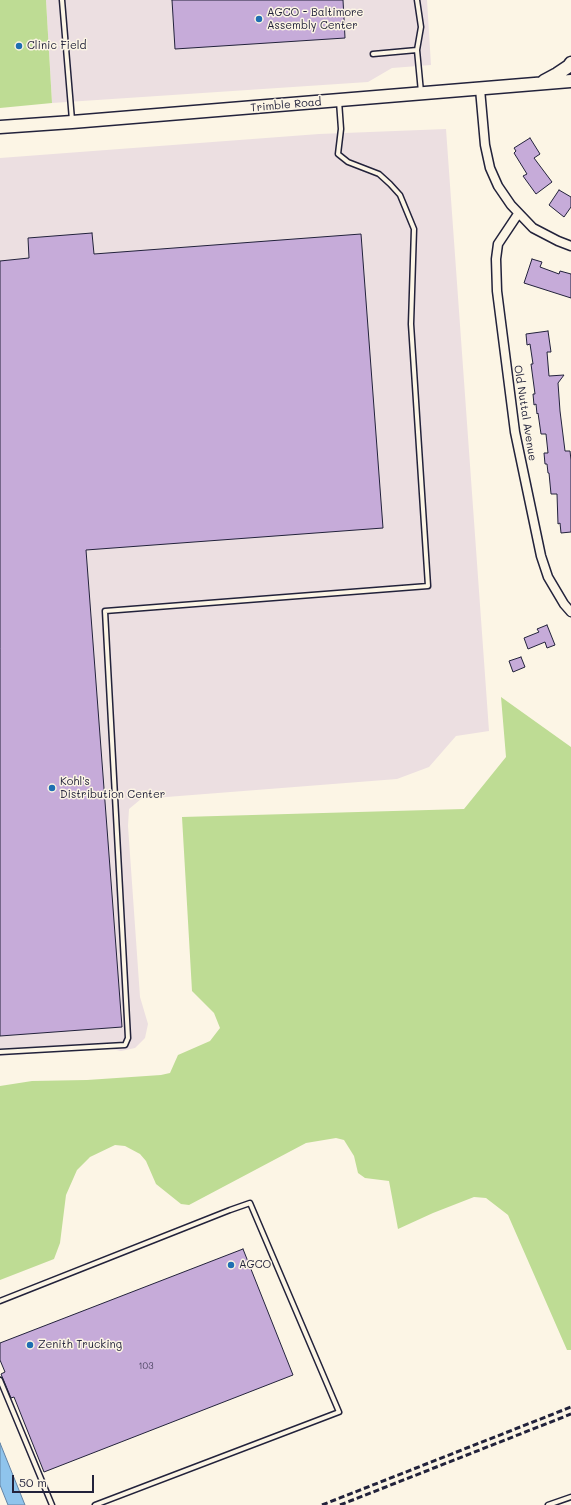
<!DOCTYPE html>
<html>
<head>
<meta charset="utf-8">
<style>
	body { margin:0 }
	#map { position:relative; width:571px; height:1505px; overflow:hidden; background:#fcf5e5; font-family:Mali,sans-serif }
	canvas { display:block }
	.scale { position:absolute; left:12px; top:1475px; width:82px; height:18px; box-sizing:border-box; border:2px solid #22223b; border-top:0; padding-left:5px; font-size:12px; line-height:14px; white-space:nowrap; color:#22223b; -webkit-text-stroke:3px #fcf5e5; paint-order:stroke }
</style>
</head>
<body>
<div id="map">
<canvas width="571" height="1505"></canvas>
<div class="scale">50 m</div>
</div>
<script>
const ctx = document.querySelector('canvas').getContext('2d');
ctx.lineJoin = 'round';
function fill(path, color) {
  ctx.fillStyle = color;
  ctx.fill(path, 'evenodd');
}
function poly(rows) {
  const path = new Path2D();
  for (const r of rows) {
    path.moveTo(r[0], r[1]);
    for (let i = 2; i < r.length; i += 2) path.lineTo(r[i], r[i + 1]);
  }
  return path;
}
function trace(path, color, width, dash) {
  ctx.strokeStyle = color;
  ctx.lineWidth = width;
  ctx.lineCap = dash ? 'butt' : 'round';
  ctx.setLineDash(dash || []);
  ctx.stroke(path);
}
function label(font, color, halo, rows, align = 'center') {
  ctx.font = font + ' Mali,sans-serif';
  ctx.lineWidth = 3;
  ctx.setLineDash([]);
  ctx.textBaseline = 'middle';
  ctx.strokeStyle = halo;
  ctx.fillStyle = color;
  for (const [text, x, y, turn = 0] of rows) {
    ctx.save();
    ctx.translate(x, y);
    ctx.rotate((+turn || 0) * Math.PI / 180);
    ctx.textAlign = isNaN(turn) ? turn : align;
    if (halo) ctx.strokeText(text, 0, 0);
    ctx.fillText(text, 0, 0);
    ctx.restore();
  }
}
const built = poly([
	[46,0,427,0,431,65,392,68,368,82,52,103],
	[446,129,489,731,456,736,429,767,397,779,141,799,129,809,128,826,140,997,148,1024,145,1038,135,1048,121,1051,106,1048,0,1056,0,158,319,134]
]);
const green = poly([
	[0,0,46,0,52,103,0,108],
	[501,697,571,747,571,1350,567,1350,508,1215,486,1198,474,1197,433,1213,398,1229,389,1181,365,1178,358,1173,354,1156,344,1140,336,1138,306,1143,189,1205,181,1204,156,1184,146,1161,140,1154,125,1146,115,1145,90,1157,77,1170,66,1195,60,1243,54,1259,0,1280,0,1086,32,1081,87,1080,161,1075,170,1073,178,1055,210,1041,220,1028,214,1013,192,991,182,817,464,809,506,757]
]);
const water = poly([
	[0,1443,25,1505,8,1505,0,1485,0,1443]
]);
const building = poly([
	[172,0,343,0,345,38,175,49,172,0],
	[530,138,540,154,534,158,552,182,536,194,523,176,527,174,514,153,516,151,514,148,530,138],
	[559,190,571,197,571,207,564,217,549,205,559,190],
	[92,233,94,254,361,234,383,528,86,550,122,1027,0,1036,0,261,29,258,28,238,92,233],
	[532,259,542,262,540,267,559,274,560,271,571,274,571,298,524,283,532,259],
	[548,331,551,352,547,352,549,376,564,375,558,383,560,411,565,451,570,451,571,460,571,532,561,533,560,523,558,524,557,494,551,494,549,473,548,473,547,464,545,464,544,453,548,453,546,434,541,434,538,413,537,414,536,404,534,405,533,394,535,394,531,364,533,364,530,344,527,345,526,334,548,331],
	[547,625,555,645,547,648,545,642,528,649,524,638,539,632,537,629,547,625],
	[521,657,525,667,513,672,509,661,521,657],
	[243,1249,293,1375,44,1472,14,1397,11,1398,1,1374,5,1372,0,1360,0,1343,243,1249]
]);
const lane = poly([
	[62,0,72,120],
	[417,0,421,27,417,50],
	[373,54,417,50,421,92],
	[0,1052,125,1045,128,1038,105,611,428,586,411,324,414,229,400,195,390,184,379,174,348,162,338,154,341,129,339,101],
	[0,1301,230,1210,250,1203,339,1412,95,1505],
	[0,1380,52,1505],
	[548,1505,571,1497]
]);
const street = poly([
	[480,89,485,145,490,168,498,186,511,205,533,228,558,241,571,246],
	[518,214,498,244,496,259,497,291,515,432,541,556,548,577,564,604,571,612]
]);
const secondary = poly([
	[544,81,557,74,569,66,571,63],
	[0,127,72,122,571,81]
]);
const rail = poly([
	[322,1505,571,1407],
	[340,1505,571,1414]
]);
const markers = [
	[259,19,4,"#1f6fb2"],
	[19,46,4,"#1f6fb2"],
	[52,788,4,"#1f6fb2"],
	[231,1265,4,"#1f6fb2"],
	[30,1345,4,"#1f6fb2"]
];
const numberNames = [
	["103",146,1366]
];
const poiNames = [
	["AGCO - Baltimore",267,13],
	["Assembly Center",267,26],
	["Clinic Field",27,46],
	["Kohl's",60,782],
	["Distribution Center",60,795],
	["AGCO",239,1265],
	["Zenith Trucking",38,1345]
];
const streetNames = [
	["Trimble Road",286,105,-5],
	["Old Nuttal Avenue",525,413,81]
];
fill(built, '#ecdfe1');
fill(green, '#bedc94');
fill(water, '#8fc4ec');
trace(water, '#6383a5', 1);
fill(building, '#c6abd9');
trace(building, '#22223b', 1);
trace(lane, '#22223b', 7);
trace(street, '#22223b', 11);
trace(secondary, '#22223b', 15);
trace(lane, '#fcf5e5', 4);
trace(street, '#fcf5e5', 8);
trace(secondary, '#fcf5e5', 12);
trace(rail, '#22223b', 3, [6, 3]);
for (const [x, y, r, color] of markers) {
  const dot = new Path2D();
  dot.arc(x, y, r, 0, 2 * Math.PI);
  ctx.fillStyle = color;
  ctx.fill(dot);
  trace(dot, '#fcf5e5', 1.5);
}
label('9px', '#4b4462', null, numberNames);
label('11px', '#22223b', '#fcf5e5', poiNames, 'left');
label('11px', '#22223b', '#fcf5e5', streetNames);
</script>
</body>
</html>
